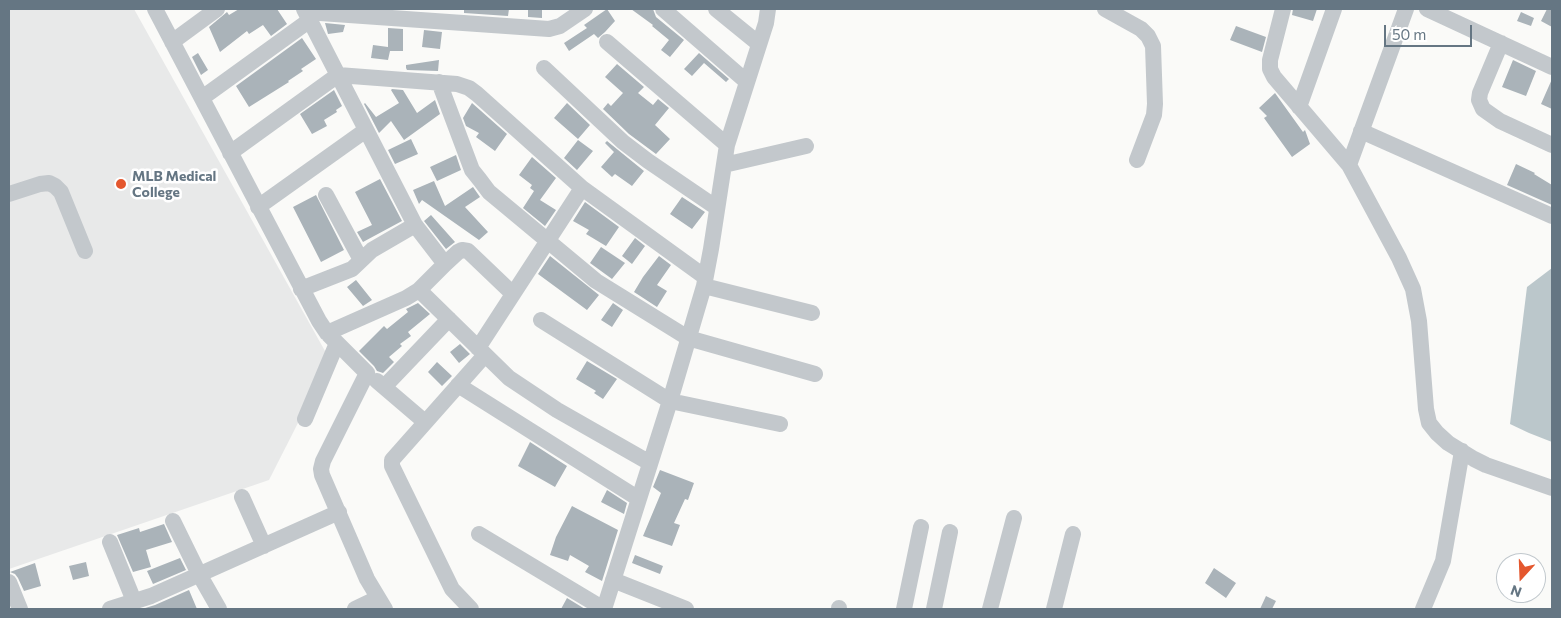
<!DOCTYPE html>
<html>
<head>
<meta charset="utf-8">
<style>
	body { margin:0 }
	#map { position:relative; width:1561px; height:618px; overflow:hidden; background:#fafaf8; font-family:Commissioner,sans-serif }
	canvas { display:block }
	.frame { position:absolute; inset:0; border:10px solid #657683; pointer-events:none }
	.north { position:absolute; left:1496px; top:553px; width:50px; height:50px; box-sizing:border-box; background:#fff; border:1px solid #c1c8cd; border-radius:50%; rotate:200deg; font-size:14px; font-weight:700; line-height:20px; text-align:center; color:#657683 }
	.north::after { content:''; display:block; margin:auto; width:18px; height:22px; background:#e4572e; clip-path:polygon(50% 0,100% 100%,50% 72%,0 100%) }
	.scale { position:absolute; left:1384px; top:25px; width:88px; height:22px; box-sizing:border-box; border:2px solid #657683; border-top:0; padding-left:6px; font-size:15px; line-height:18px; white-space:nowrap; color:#657683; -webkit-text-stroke:4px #fff; paint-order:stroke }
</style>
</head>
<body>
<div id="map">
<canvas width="1561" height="618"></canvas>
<div class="frame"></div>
<div class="north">N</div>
<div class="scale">50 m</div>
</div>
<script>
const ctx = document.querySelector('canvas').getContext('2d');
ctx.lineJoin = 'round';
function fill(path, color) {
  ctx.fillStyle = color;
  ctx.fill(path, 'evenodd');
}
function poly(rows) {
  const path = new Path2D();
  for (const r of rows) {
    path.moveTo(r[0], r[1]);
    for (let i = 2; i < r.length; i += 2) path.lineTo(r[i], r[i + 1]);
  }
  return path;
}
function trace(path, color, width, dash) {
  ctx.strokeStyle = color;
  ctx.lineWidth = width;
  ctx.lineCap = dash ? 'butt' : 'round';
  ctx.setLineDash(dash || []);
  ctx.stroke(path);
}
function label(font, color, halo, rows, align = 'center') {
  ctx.font = font + ' Commissioner,sans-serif';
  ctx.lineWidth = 5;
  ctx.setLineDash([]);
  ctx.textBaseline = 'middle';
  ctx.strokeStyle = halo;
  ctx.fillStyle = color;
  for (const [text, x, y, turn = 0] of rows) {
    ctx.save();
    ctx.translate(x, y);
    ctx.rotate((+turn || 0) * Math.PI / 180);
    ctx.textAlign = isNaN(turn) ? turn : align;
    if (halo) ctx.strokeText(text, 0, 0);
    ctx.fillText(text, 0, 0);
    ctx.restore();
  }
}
const built = poly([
	[9,9,134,9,330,360,269,480,9,569]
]);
const water = poly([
	[1552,268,1552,442,1529,433,1510,424,1527,287]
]);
const building = poly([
	[239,9,277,9,287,24,271,36,263,25,249,34,247,31,220,52,209,27,227,12,229,15],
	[464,9,509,9,508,16,464,13],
	[528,9,542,9,542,18,528,17],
	[607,9,615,21,605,32,598,38,594,34,569,51,564,43,587,28,584,25],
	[631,9,653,9,656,17,684,40,670,57,661,50,669,40,652,26,653,25],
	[1293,9,1317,9,1313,21,1292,15],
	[1547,9,1552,9,1552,27,1541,21],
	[1521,12,1534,18,1531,26,1517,21],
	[325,23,345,25,343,32,328,34],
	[1236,26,1266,37,1262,52,1230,40],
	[388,28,403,29,403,51,390,51,388,60,371,58,373,45,388,47],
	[424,30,442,32,440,49,422,47],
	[302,38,316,59,301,69,303,71,288,81,289,82,249,107,236,86],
	[198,53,208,70,201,75,192,57],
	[699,53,729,79,726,82,704,63,692,76,684,69],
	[439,60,438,71,407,70,406,68,406,65],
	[1513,60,1536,71,1526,96,1502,87],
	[617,64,644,87,638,93,653,105,658,99,669,108,655,125,670,139,656,154,629,134,603,109,608,103,611,106,623,93,605,77],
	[1552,79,1552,109,1541,104],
	[392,89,403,90,417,113,435,100,440,114,404,140,391,121,379,133,364,104,365,103,376,117,399,103,391,90],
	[334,90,342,106,336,110,337,112,324,120,327,126,312,134,300,114],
	[1275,93,1303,132,1305,130,1310,144,1292,157,1264,118,1267,116,1259,108],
	[472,103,507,134,495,151,476,137,479,133,466,126,463,118],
	[567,103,590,125,578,139,554,118],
	[411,139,418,154,395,164,388,150],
	[578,140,593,151,577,170,564,158],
	[607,141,644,171,632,186,615,174,612,177,601,167,614,152,605,143],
	[456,155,461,170,437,181,430,167],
	[532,157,556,178,540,200,556,210,545,226,523,208,534,191,530,188,532,185,519,175],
	[1516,164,1535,173,1534,174,1552,185,1552,205,1507,185],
	[380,179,402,221,363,242,357,232,372,225,355,192],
	[434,181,445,206,473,187,480,197,465,207,488,232,479,240,422,200,419,204,413,190],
	[316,195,344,250,321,262,293,207],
	[682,197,705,212,692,229,670,214],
	[585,202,619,227,606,246,586,234,589,230,573,221],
	[431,215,455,242,446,249,424,221],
	[635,238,645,246,632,264,622,256],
	[601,247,625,263,612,279,590,263],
	[550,256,599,295,587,310,538,274],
	[659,256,671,265,657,285,667,291,657,307,634,292,643,277],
	[356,280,372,300,363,306,347,287],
	[418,303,430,314,408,332,411,336,400,344,402,346,389,357,394,362,383,373,377,371,374,366,359,351,384,326,387,329,408,312,406,309],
	[613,303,623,310,612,327,601,320],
	[460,344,470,354,459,363,450,352],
	[587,361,617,379,603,399,594,393,596,391,576,379],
	[437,362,452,376,442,386,428,372],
	[530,442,567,466,555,487,518,466],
	[660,470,694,483,688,500,685,499,674,523,680,525,672,546,643,536,661,493,653,487],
	[607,490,627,503,624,514,601,502],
	[572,506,618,530,602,581,585,572,589,566,570,555,568,561,550,555,556,537],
	[164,524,172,542,146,550,151,567,133,572,117,535,139,528,140,532],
	[635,555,663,566,660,574,632,563],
	[180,558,186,570,153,584,147,571],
	[86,562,89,576,73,580,69,566],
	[35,563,41,586,24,591,18,578,15,574,10,572],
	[1214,568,1236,583,1226,598,1205,583],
	[189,590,197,609,142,609,155,605],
	[1266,596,1276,601,1272,609,1260,609],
	[567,598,585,609,561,609]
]);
const minor = poly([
	[155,9,319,321,327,333,367,373,323,461,321,469,322,475,367,579,385,609],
	[304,9,415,225,445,264,458,252,462,250,468,251,513,294],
	[663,9,747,82],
	[716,9,759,44],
	[1105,9,1141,29,1148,36,1153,46,1155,104,1154,115,1137,160],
	[1283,9,1270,60,1270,69,1274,77,1349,165],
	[1406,9,1349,165,1399,258,1413,289,1419,321,1426,409,1429,423,1437,433,1448,443,1474,459,1486,465,1552,488],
	[1427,9,1552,67],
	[306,12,549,29,560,26,585,9],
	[172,42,217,9],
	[607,42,727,145],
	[1501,43,1480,93,1479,100,1483,109,1500,121,1552,145],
	[544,68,623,142,648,161,717,208],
	[439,82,472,170,480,180,489,192,596,281,688,338,815,374],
	[202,98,310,20],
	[1299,107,1334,9],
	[1361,131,1552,216],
	[230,153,338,75,457,84,469,88,477,94,582,188,705,277],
	[724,165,806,146],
	[9,194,40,184,49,183,55,186,61,192,85,251],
	[326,195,361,260],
	[258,207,366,130],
	[704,286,812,313],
	[301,289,352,269,372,250,415,225],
	[419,290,509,378,557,410,650,463],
	[541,320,670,401,780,424],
	[327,333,406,298,419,290,445,264],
	[478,348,582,188],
	[377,381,425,422],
	[458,385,639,499],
	[384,387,449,319],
	[305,419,337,343],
	[242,497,264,546],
	[173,521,199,574,219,609],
	[479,534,604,609],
	[110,542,134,601],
	[613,580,686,609],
	[9,582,20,609],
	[110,609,151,596,339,512],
	[355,609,378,598],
	[471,609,452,589,392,466,392,460,485,355],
	[604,609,670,401,704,286,711,249,727,145,766,23,768,9],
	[839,609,839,608],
	[904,609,921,527],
	[934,609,950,532],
	[990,609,1014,518],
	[1054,609,1073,534],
	[1423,609,1443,561,1462,451]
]);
const markers = [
	[121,184,6,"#e4572e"]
];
const poiNames = [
	["MLB Medical",132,176],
	["College",132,192]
];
fill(built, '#e8e9e9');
fill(water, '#bbc7cb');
fill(building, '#aab3b9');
trace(minor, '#c3c8cc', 16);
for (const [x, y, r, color] of markers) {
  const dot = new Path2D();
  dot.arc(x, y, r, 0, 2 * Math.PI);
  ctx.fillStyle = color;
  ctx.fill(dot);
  trace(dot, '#fff', 2);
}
label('bold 14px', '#657683', '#fff', poiNames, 'left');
</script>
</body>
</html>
